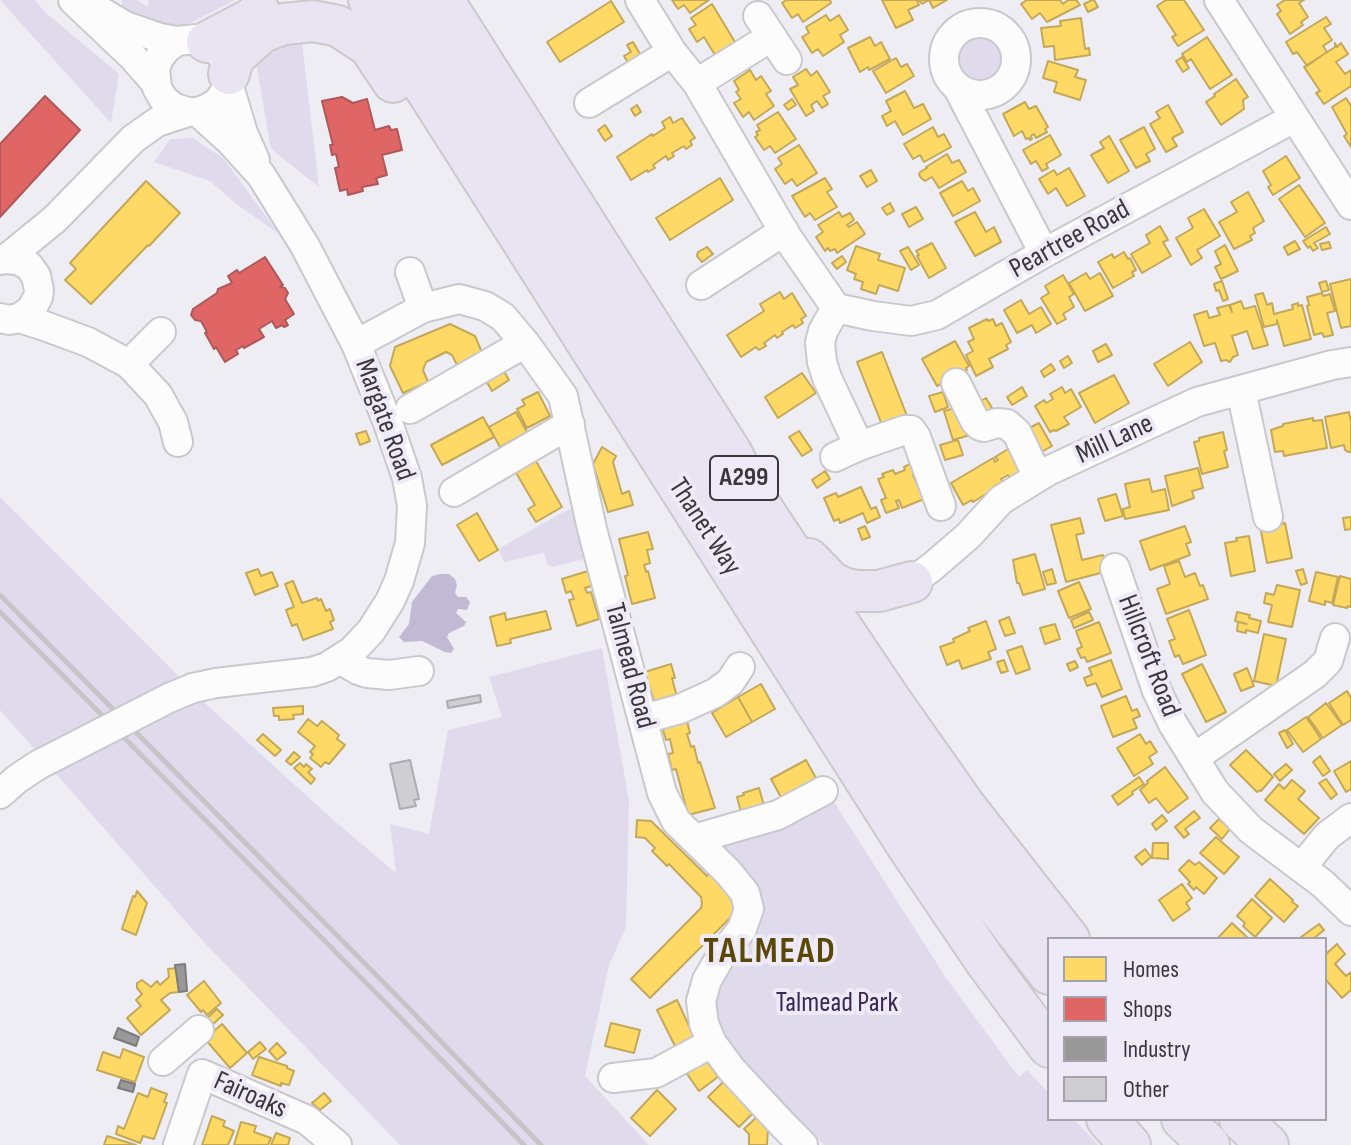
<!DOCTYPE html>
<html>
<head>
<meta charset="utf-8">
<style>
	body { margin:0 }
	#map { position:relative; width:1351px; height:1145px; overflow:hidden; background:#efedf4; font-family:"Sofia Sans Condensed",sans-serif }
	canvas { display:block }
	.legend { position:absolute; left:1047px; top:937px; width:280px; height:184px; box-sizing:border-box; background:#eeeaf7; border:2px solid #a6a2ac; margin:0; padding:10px 14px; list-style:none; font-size:24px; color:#39373c }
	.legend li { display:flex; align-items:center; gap:16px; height:40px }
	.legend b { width:40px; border:2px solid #a6a2ac }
</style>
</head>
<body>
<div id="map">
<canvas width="1351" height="1145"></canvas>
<ul class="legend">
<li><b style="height:22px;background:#ffd966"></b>Homes</li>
<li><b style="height:22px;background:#e06666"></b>Shops</li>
<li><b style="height:22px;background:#999"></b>Industry</li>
<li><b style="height:22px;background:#cfced3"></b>Other</li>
</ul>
</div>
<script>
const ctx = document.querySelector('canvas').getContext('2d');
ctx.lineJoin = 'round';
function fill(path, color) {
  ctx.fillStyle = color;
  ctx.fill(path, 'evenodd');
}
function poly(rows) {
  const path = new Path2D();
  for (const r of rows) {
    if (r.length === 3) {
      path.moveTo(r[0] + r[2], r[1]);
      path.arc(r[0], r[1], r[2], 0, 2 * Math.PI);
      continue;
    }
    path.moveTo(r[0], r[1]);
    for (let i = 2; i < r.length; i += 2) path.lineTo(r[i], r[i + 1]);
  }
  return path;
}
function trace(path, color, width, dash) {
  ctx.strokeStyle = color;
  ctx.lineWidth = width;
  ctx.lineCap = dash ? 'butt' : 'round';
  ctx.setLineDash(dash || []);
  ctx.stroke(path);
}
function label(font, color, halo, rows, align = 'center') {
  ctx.font = font + ' "Sofia Sans Condensed",sans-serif';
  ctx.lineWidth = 8;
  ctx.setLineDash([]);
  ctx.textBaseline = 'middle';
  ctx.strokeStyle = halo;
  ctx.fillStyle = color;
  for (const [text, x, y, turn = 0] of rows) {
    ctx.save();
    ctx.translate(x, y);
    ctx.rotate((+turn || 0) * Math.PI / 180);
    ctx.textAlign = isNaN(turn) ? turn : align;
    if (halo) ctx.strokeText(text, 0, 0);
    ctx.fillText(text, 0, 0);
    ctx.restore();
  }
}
const green = poly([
	[0,0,35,0,45,12,119,74,111,123],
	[122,0,137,0,148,7,148,0,235,0,175,31,121,9],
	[980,58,36],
	[288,37,302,42,319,187,271,149,256,63],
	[193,138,224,159,279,234,235,203,210,181,154,162,170,139],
	[0,497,207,705,330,817,396,873,390,824,429,834,448,730,502,717,489,677,602,648,629,801,626,927,609,965,585,1076,649,1145,400,1145,202,940,0,710],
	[575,507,588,558,552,567,547,564,544,553,504,562,499,551,500,548,563,512],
	[831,797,946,978,1019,1077,1027,1070,1049,1093,1049,1119,1074,1119,1098,1145,824,1145,739,1060,720,1027,715,1004,727,976,759,931,765,911,758,887,751,876,715,842]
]);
const water = poly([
	[440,574,449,574,455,579,457,585,455,593,458,597,466,597,470,602,467,610,458,609,456,613,466,622,464,626,449,633,447,637,454,649,451,653,445,652,422,641,404,642,399,637,409,624,412,602,432,576]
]);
const homes = poly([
	[672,0,709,0,690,13,684,5,678,9,672,0],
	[786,0,830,0,831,3,803,22,798,14,792,18,782,3,786,0],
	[882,0,917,0,919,5,908,10,913,20,896,28,882,0],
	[919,0,947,0,933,8,929,0,922,4,919,0],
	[1027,0,1060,0,1063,4,1068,0,1076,0,1080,5,1047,22,1040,13,1032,19,1021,4,1027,0],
	[1092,0,1094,0,1098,7,1088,12,1084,4,1092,0],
	[1166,0,1184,0,1204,30,1178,46,1172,37,1176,35,1157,6,1166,0],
	[1285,0,1304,0,1299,3,1308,17,1301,22,1303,25,1290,34,1277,14,1281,11,1277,5,1285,0],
	[611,1,624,22,560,62,547,42,611,1],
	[712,4,735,42,715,55,704,37,697,42,689,29,696,25,691,18,712,4],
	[826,15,830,21,839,15,848,30,840,35,844,42,823,56,818,49,812,53,802,37,809,33,806,27,826,15],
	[1326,17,1331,24,1324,28,1332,40,1323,46,1327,52,1307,66,1297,52,1293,54,1286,42,1326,17],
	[1081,18,1085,49,1089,48,1090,55,1055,60,1054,46,1044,47,1041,28,1061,26,1060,21,1081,18],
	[870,37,875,46,881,42,890,59,869,70,868,67,860,72,848,48,870,37],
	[1207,37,1232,75,1210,89,1191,59,1187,62,1182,54,1207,37],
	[633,42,640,54,635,57,642,69,634,73,624,56,631,52,627,45,633,42],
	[1335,43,1337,47,1341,43,1348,54,1336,62,1345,74,1351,70,1351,86,1324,104,1316,93,1320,91,1304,67,1335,47,1335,43],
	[1182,57,1189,68,1183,72,1176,61,1182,57],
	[896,58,901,67,907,64,914,76,886,93,873,71,896,58],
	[1048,61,1078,70,1075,77,1086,80,1080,100,1054,92,1057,82,1043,78,1048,61],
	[806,69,811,76,817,71,830,92,823,96,828,104,822,108,817,101,811,105,814,111,806,116,790,89,798,85,793,77,806,69],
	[750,70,756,80,761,76,771,91,766,94,774,106,754,120,749,112,743,117,734,103,741,99,736,92,739,90,734,81,750,70],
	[1236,79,1248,97,1243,100,1244,109,1221,125,1206,102,1215,96,1214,94,1236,79],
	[905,91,914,108,923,104,931,119,903,135,895,121,887,126,882,116,891,111,886,101,905,91],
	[1346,98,1351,106,1351,147,1344,136,1347,134,1332,107,1346,98],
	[792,99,796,105,788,110,784,105,792,99],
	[1025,102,1029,109,1036,106,1048,127,1045,129,1047,132,1036,138,1034,134,1031,136,1032,139,1030,140,1029,138,1026,139,1022,131,1014,136,1003,114,1025,102],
	[637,105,641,112,635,116,631,109,637,105],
	[1168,105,1183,132,1172,138,1177,146,1166,152,1150,124,1160,118,1156,112,1168,105],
	[778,112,796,139,775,153,770,146,764,150,755,137,758,135,756,132,760,130,757,125,778,112],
	[670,117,673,123,682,118,695,138,690,141,692,145,686,149,684,146,672,153,674,156,668,160,666,156,653,165,655,168,648,172,647,170,631,180,617,157,652,134,653,136,665,128,662,122,670,117],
	[605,125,612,136,605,141,598,130,605,125],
	[933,127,938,137,944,134,951,147,924,162,920,155,913,159,904,144,933,127],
	[1144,127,1155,149,1146,154,1150,161,1136,168,1120,140,1144,127],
	[1050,135,1061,155,1046,164,1048,168,1042,171,1036,161,1031,164,1023,150,1050,135],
	[1109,136,1129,171,1108,183,1091,155,1104,148,1100,142,1109,136],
	[799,145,817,173,797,186,792,179,785,184,775,169,782,164,778,158,799,145],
	[947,154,952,163,959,160,966,172,939,188,932,177,925,181,922,179,919,175,920,172,927,168,926,167,947,154],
	[1286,156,1300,178,1273,195,1268,187,1271,185,1263,171,1286,156],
	[1069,168,1085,196,1067,206,1056,188,1048,194,1039,179,1054,170,1057,175,1069,168],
	[871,170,877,181,867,187,860,176,871,170],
	[720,178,733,200,670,240,656,218,720,178],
	[825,178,832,189,827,192,837,207,815,220,810,213,805,217,792,196,825,178],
	[146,181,180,213,149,246,148,245,91,304,65,280,76,269,70,263,146,181],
	[962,181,968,191,973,188,980,201,953,216,940,193,962,181],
	[1299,185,1325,223,1305,237,1279,199,1299,185],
	[1248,192,1264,221,1253,228,1255,233,1250,236,1252,240,1234,249,1219,222,1237,212,1231,202,1248,192],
	[890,203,894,211,887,215,882,208,890,203],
	[916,207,923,219,909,227,902,214,916,207],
	[1204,209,1220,236,1197,250,1202,258,1191,265,1176,238,1193,228,1188,218,1204,209],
	[839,212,842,217,850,213,854,220,847,225,849,227,857,222,865,234,837,253,835,249,830,251,828,248,825,251,816,237,823,232,818,225,839,212],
	[975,212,986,232,994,227,1001,242,975,256,955,222,975,212],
	[1160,226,1168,240,1163,242,1171,256,1142,273,1131,254,1150,243,1146,235,1160,226],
	[1326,227,1330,234,1314,243,1318,248,1313,251,1310,246,1308,248,1303,241,1326,227],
	[1295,241,1300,249,1288,255,1284,247,1295,241],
	[1329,242,1331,248,1322,250,1320,244,1329,242],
	[932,243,946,268,929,278,917,256,919,255,916,251,932,243],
	[1225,245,1238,271,1221,279,1215,267,1221,264,1215,251,1225,245],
	[856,246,880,254,878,260,905,268,898,291,879,285,876,294,861,289,863,282,854,279,856,274,847,270,856,246],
	[707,247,713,254,702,262,697,256,698,252,707,247],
	[908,247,919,265,911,270,900,251,908,247],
	[1124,252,1128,259,1130,258,1136,270,1132,272,1134,276,1113,288,1098,262,1112,254,1114,258,1124,252],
	[842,256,846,262,837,269,832,263,842,256],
	[1086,273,1090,279,1100,273,1113,296,1085,311,1069,283,1086,273],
	[1063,275,1074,294,1069,297,1074,307,1063,314,1066,319,1057,324,1041,298,1049,293,1045,286,1063,275],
	[1351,279,1351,326,1341,328,1330,284,1351,279],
	[1222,281,1228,299,1223,301,1219,290,1216,291,1214,284,1222,281],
	[1326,281,1329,290,1322,292,1319,283,1326,281],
	[780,292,784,299,792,293,806,316,801,319,803,323,795,328,793,325,782,332,783,334,777,338,775,335,764,343,766,346,759,350,756,347,741,357,727,335,764,311,760,304,780,292],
	[1263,293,1267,305,1272,303,1274,314,1293,309,1292,305,1298,303,1298,306,1302,305,1311,339,1284,346,1277,320,1277,324,1264,327,1255,295,1263,293],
	[1322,293,1323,296,1330,294,1335,311,1327,313,1333,335,1324,337,1322,333,1314,335,1307,306,1309,305,1307,297,1322,293],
	[1021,300,1029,314,1041,307,1051,324,1036,333,1032,325,1017,333,1004,310,1021,300],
	[1241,301,1244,309,1255,306,1268,345,1253,349,1247,331,1232,336,1238,355,1233,357,1230,362,1226,360,1221,361,1215,343,1204,346,1194,315,1207,311,1209,318,1220,315,1217,308,1229,305,1232,312,1230,305,1241,301],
	[987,319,988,321,993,319,996,326,1002,323,1011,342,1006,345,1008,349,989,359,993,367,976,376,966,355,973,351,968,342,974,339,969,328,987,319],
	[450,324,475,336,483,355,458,367,452,355,446,352,426,362,423,370,428,382,403,393,390,366,395,347,450,324],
	[955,341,969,366,966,368,967,370,937,386,922,359,955,341],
	[1190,342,1202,362,1168,386,1154,364,1190,342],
	[1106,344,1112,355,1098,362,1093,351,1106,344],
	[882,352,909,421,884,430,857,362,882,352],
	[1068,356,1072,363,1064,368,1060,361,1068,356],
	[1051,364,1055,370,1044,377,1041,371,1051,364],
	[502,368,509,380,492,391,485,379,502,368],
	[802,373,816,393,778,418,765,397,802,373],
	[1114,375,1129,403,1095,423,1079,393,1114,375],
	[1022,387,1027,396,1012,405,1007,397,1022,387],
	[1062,387,1065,393,1071,389,1081,407,1064,417,1069,424,1056,431,1054,430,1050,432,1035,406,1044,400,1046,403,1053,399,1050,394,1062,387],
	[538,392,550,416,527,428,517,409,525,405,522,400,538,392],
	[943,392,948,407,935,412,929,396,943,392],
	[986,398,995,413,981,421,972,406,986,398],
	[963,406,970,435,953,440,944,411,963,406],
	[516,412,527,432,500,447,489,427,516,412],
	[1349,412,1351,422,1351,452,1349,452,1345,450,1344,445,1331,448,1325,417,1349,412],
	[483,417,494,437,442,465,431,445,483,417],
	[1313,418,1313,421,1322,420,1327,448,1284,456,1283,451,1275,452,1271,430,1283,426,1283,424,1313,418],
	[1039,423,1052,446,1036,455,1023,431,1039,423],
	[366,431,370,441,360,445,356,434,366,431],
	[799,431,812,450,802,456,789,437,799,431],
	[1223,432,1227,450,1224,451,1228,467,1202,474,1194,442,1199,441,1199,438,1223,432],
	[958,440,963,455,945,460,940,445,958,440],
	[1013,446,1027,471,1011,480,1008,475,1001,479,1003,482,995,486,996,488,973,502,972,500,963,505,951,483,993,458,995,462,998,460,995,457,1013,446],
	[602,447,616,456,613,462,622,494,629,491,633,505,608,512,593,464,602,447],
	[532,454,562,507,536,522,528,509,535,505,512,466,532,454],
	[912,463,916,474,913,475,924,499,902,508,899,500,896,501,899,508,886,513,881,500,886,498,878,479,884,477,882,474,893,470,895,474,905,470,904,467,912,463],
	[1198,468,1203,488,1192,491,1194,498,1172,506,1165,476,1198,468],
	[825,471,830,479,817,488,812,480,825,471],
	[1149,479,1152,492,1165,489,1169,510,1125,519,1123,509,1130,507,1125,484,1149,479],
	[861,487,871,509,876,507,880,517,867,523,863,513,840,523,839,519,834,521,824,498,836,493,838,497,861,487],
	[1116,494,1123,516,1105,521,1098,499,1116,494],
	[477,513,498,550,479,561,457,525,477,513],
	[1351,517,1351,529,1345,530,1343,518,1351,517],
	[1080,518,1084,533,1076,535,1082,560,1103,555,1108,571,1066,582,1051,525,1080,518],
	[1285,523,1292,558,1267,563,1261,531,1285,523],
	[865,526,870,537,862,540,858,529,865,526],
	[1185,526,1191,542,1186,544,1190,555,1150,570,1140,541,1185,526],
	[648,532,653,549,647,550,650,563,644,565,646,572,648,571,655,598,632,604,625,576,628,575,619,539,648,532],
	[1249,536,1255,571,1231,576,1225,543,1237,541,1236,538,1249,536],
	[1035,554,1045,589,1023,595,1019,583,1017,583,1013,560,1035,554],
	[1179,561,1185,577,1195,573,1200,586,1203,585,1208,599,1166,614,1157,589,1170,584,1164,566,1179,561],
	[258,569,261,576,272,572,278,586,255,595,246,573,258,569],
	[1052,569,1056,583,1047,585,1043,572,1052,569],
	[1303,569,1307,583,1301,585,1296,571,1303,569],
	[588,571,592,586,585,588,587,593,591,592,599,619,577,626,569,600,574,599,571,591,566,593,562,579,588,571],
	[1316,572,1338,577,1332,603,1325,601,1325,605,1309,601,1316,572],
	[1340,576,1351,579,1351,607,1348,606,1347,608,1333,605,1340,576],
	[293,581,302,603,317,598,318,601,321,599,326,611,330,609,334,620,330,622,333,629,303,640,297,624,292,626,286,610,294,607,285,584,293,581],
	[1079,582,1091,609,1069,618,1058,591,1079,582],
	[1277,585,1300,590,1292,627,1268,622,1272,605,1264,603,1266,593,1274,595,1277,585],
	[1189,610,1206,655,1183,664,1179,655,1175,657,1169,641,1175,639,1167,619,1189,610],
	[546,611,551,629,510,639,511,643,497,646,490,617,505,613,506,620,546,611],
	[1089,612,1093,620,1074,628,1071,620,1089,612],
	[1237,612,1250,615,1249,618,1261,621,1258,633,1246,630,1246,633,1237,631,1238,622,1247,624,1235,621,1237,612],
	[1009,617,1015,633,1005,636,999,621,1009,617],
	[986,621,996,649,988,652,991,659,962,669,959,660,947,665,940,647,954,642,953,639,970,631,968,628,986,621],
	[1099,622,1111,653,1087,662,1085,657,1081,658,1077,649,1082,647,1076,631,1099,622],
	[1055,624,1060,639,1045,644,1040,628,1055,624],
	[1264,634,1286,639,1276,686,1254,681,1264,634],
	[1022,646,1030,669,1016,674,1007,651,1022,646],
	[1004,660,1008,671,1001,673,997,662,1004,660],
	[1111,660,1122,689,1102,697,1096,683,1087,686,1084,678,1092,675,1089,668,1111,660],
	[1075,661,1078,667,1070,671,1067,664,1075,661],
	[671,664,675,678,672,678,678,701,656,707,645,672,671,664],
	[1202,664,1226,712,1206,722,1182,674,1202,664],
	[1247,668,1254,686,1241,691,1234,674,1247,668],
	[761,684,775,709,752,722,738,697,761,684],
	[1347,691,1351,698,1351,720,1343,725,1329,703,1347,691],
	[1126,696,1132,711,1137,709,1140,716,1133,719,1137,728,1113,737,1101,706,1126,696],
	[738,697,752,722,726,737,712,713,738,697],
	[1326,703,1342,725,1323,738,1308,717,1326,703],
	[303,706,303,714,293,715,294,719,279,720,279,716,274,716,273,708,303,706],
	[1306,717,1321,739,1303,752,1287,730,1306,717],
	[308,719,317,726,322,721,339,735,337,739,345,745,329,764,325,762,321,767,310,758,313,754,310,752,315,746,298,732,308,719],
	[687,721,690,733,687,734,691,747,694,746,698,763,700,762,715,808,688,815,676,769,672,770,668,754,673,753,670,739,666,740,662,727,687,721],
	[1285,730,1293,744,1287,748,1279,733,1285,730],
	[263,734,281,750,275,756,257,740,263,734],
	[1140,734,1146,744,1150,741,1157,752,1149,757,1153,764,1134,776,1117,748,1140,734],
	[1246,750,1273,777,1261,791,1260,790,1257,792,1230,765,1246,750],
	[294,752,300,757,291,765,286,761,294,752],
	[1320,756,1330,771,1323,776,1313,762,1320,756],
	[806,760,818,782,783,801,771,779,806,760],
	[1351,761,1351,789,1346,792,1334,771,1351,761],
	[300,763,304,767,306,764,312,769,308,772,315,779,311,784,294,768,300,763],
	[1286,764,1292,770,1280,781,1274,774,1286,764],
	[1165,767,1188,798,1168,813,1156,798,1149,803,1140,790,1148,783,1147,781,1165,767],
	[1139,777,1144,784,1132,792,1133,794,1118,805,1112,796,1139,777],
	[1326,779,1337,794,1331,799,1319,783,1326,779],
	[1292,780,1305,791,1298,799,1319,818,1304,834,1265,800,1279,784,1284,789,1292,780],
	[759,788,765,809,741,812,737,797,744,795,743,793,759,788],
	[1194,811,1200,818,1185,829,1189,834,1184,838,1175,827,1194,811],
	[1162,815,1167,821,1156,830,1152,824,1162,815],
	[1219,819,1230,829,1222,839,1210,828,1219,819],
	[637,820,651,821,707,876,711,872,735,900,735,908,731,917,650,998,631,979,701,908,702,903,701,897,669,864,667,866,652,851,655,848,645,838,636,837,637,820],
	[1216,837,1239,857,1224,874,1200,853,1216,837],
	[1153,843,1168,843,1168,859,1152,858,1153,843],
	[1145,849,1151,857,1142,865,1135,857,1145,849],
	[1189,860,1195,865,1199,862,1217,878,1204,894,1196,887,1194,890,1188,884,1190,882,1179,870,1189,860],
	[1270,879,1293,900,1292,902,1298,906,1284,922,1255,896,1270,879],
	[1182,884,1192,898,1186,903,1190,909,1173,921,1159,900,1182,884],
	[137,891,147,903,136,935,122,929,133,896,135,897,137,891],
	[1252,899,1272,918,1255,937,1243,926,1245,923,1237,916,1252,899],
	[1232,923,1249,939,1217,939,1232,923],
	[1319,924,1324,930,1313,939,1303,939,1301,937,1319,924],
	[1337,944,1345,954,1335,964,1346,976,1351,972,1351,990,1342,998,1326,980,1325,981,1325,955,1337,944],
	[176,968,179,992,170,993,161,1000,170,1010,141,1035,127,1018,141,1006,136,1000,142,994,137,988,137,983,142,980,151,987,157,981,160,985,169,977,168,969,176,968],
	[204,981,221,1003,207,1015,203,1010,201,1012,187,995,204,981],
	[677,1000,696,1041,677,1050,657,1010,677,1000],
	[217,1009,223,1015,211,1026,205,1020,217,1009],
	[611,1023,640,1030,634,1053,605,1046,611,1023],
	[222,1024,247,1053,230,1068,205,1039,222,1024],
	[260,1042,266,1049,253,1059,248,1052,260,1042],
	[277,1043,286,1053,277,1060,269,1051,277,1043],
	[123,1049,144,1057,135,1082,97,1070,103,1052,120,1058,123,1049],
	[259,1057,287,1066,287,1068,294,1071,289,1085,281,1083,281,1086,252,1075,259,1057],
	[704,1057,718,1077,699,1091,685,1071,704,1057],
	[724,1081,755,1111,739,1127,708,1097,724,1081],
	[151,1088,167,1094,164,1102,167,1103,154,1139,143,1136,140,1143,116,1134,118,1126,124,1129,138,1093,148,1097,151,1088],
	[657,1090,676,1109,650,1136,631,1118,657,1090],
	[324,1093,331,1101,320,1110,312,1103,324,1093],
	[212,1116,225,1121,223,1126,234,1131,228,1145,202,1145,212,1116],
	[758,1116,768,1127,767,1145,749,1145,749,1134,744,1129,758,1116],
	[241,1122,256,1126,254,1132,271,1138,268,1145,234,1145,241,1122],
	[276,1133,290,1138,288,1145,271,1145,276,1133],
	[107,1136,136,1145,104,1145,107,1136]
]);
const shops = poly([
	[45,96,80,130,0,217,0,144,45,96],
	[342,97,353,103,367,99,375,130,389,126,391,130,397,129,402,150,382,155,387,175,376,178,378,184,362,187,363,191,348,195,347,189,340,191,335,168,339,167,336,154,332,155,330,145,333,145,322,101,342,97],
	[265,257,283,285,280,287,285,288,288,293,285,299,294,314,285,320,288,325,284,327,282,325,276,328,272,321,259,329,264,337,244,348,243,346,236,350,238,354,225,362,216,347,214,349,205,333,207,332,201,321,195,320,191,315,193,309,217,293,218,289,232,283,228,276,237,270,239,273,265,257]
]);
const industry = poly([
	[185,964,187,991,179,992,175,965,185,964],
	[118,1028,139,1037,136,1046,114,1038,118,1028],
	[121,1080,135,1084,133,1092,118,1088,121,1080]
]);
const building = poly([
	[480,695,481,702,448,708,447,701,480,695],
	[410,760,419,799,414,800,416,806,400,809,390,764,410,760]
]);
const minor = poly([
	[73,0,132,56,155,82],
	[640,0,672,52,697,83,787,237,836,308,873,316,911,321,937,315,1044,253,1294,118],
	[1219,0,1351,205],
	[95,8,125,26,160,38,177,41],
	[758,16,787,60],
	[980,59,36],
	[228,83,243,133,255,160],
	[697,83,771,37],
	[958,88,1044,253],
	[589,103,672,52],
	[6,259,55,219,133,139,157,122,188,112,198,112,208,108,218,102,224,93,228,83,227,64,216,47,197,39,177,41,167,48,159,58,155,69,157,88,164,100,175,108,188,112],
	[0,260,6,259,18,260,29,266,36,276,39,290,38,297,31,310,19,318],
	[410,272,423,308],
	[701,285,784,231],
	[0,318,9,320,19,318,42,325,88,342,129,364,158,395,173,422,178,442],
	[356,344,423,308,459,299,485,306,503,317,525,343,563,396,592,529,662,793,676,821,728,872,745,893,749,909,742,929,721,956,707,980,701,1001,704,1024,712,1043,732,1070,784,1126,803,1145],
	[129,364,161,332],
	[956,383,975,421,980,426,984,427,997,423,1007,424,1017,433,1038,477],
	[1241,390,1268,517],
	[410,409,525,343],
	[859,446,905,430,911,430,916,437,941,506],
	[835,457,859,446,827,378,822,362,820,343,823,331,836,308],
	[454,492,570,424],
	[1115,568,1157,691,1173,724,1215,792,1251,830,1323,884,1351,911],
	[912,582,932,567,968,536,1001,500,1048,471,1197,402,1332,365,1351,362],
	[341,660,358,670,367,673,389,675,419,671],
	[193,688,216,683,312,672,327,667,352,651,371,631,390,601,399,581,410,543,412,506,407,478,388,423,356,344,305,246,261,175,231,142,198,112],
	[643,719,680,709,715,693,730,682,740,667],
	[1194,758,1315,674,1328,661,1335,638],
	[0,794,17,779,38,765],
	[694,839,778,815,823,791],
	[1302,867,1327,836,1351,818],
	[163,1061,199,1030],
	[613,1078,656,1073,712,1043],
	[178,1145,202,1074,307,1120,337,1145]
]);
const highway = poly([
	[369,0,908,847,986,962,1049,1047],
	[407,0,864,718,947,842,1049,974],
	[443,0,731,452,752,493,795,558,889,698,965,806,1069,939],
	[207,42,253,18,259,11],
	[229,74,233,58,262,32,284,24,313,21,338,26,369,46,393,82],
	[809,559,830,581,843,588,856,591,879,591,912,582],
	[1107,1119,1130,1145],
	[1182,1119,1209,1145],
	[1240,1119,1268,1145]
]);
const rail = poly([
	[0,595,398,997,541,1145],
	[0,612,389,1006,524,1145]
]);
const minorBridge = poly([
	[38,765,169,698,193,688]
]);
const shields = [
	[744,478,68]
];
const shieldNames = [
	["A299",744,478]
];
const streetNames = [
	["Peartree Road",1070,240,-29],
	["Margate Road",384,420,70],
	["Mill Lane",1115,440,-25],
	["Thanet Way",704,527,57],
	["Hillcroft Road",1148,656,69],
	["Talmead Road",629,666,75],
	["Fairoaks",250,1096,24]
];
const parkNames = [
	["Talmead Park",837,1004]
];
const districtNames = [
	["TALMEAD",770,953]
];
fill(green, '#e0daed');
fill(water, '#c2bad4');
fill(homes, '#ffd966');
trace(homes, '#c4a859', 2);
fill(shops, '#e06666');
trace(shops, '#ae5859', 2);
fill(industry, '#999');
trace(industry, '#7c7c7d', 2);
fill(building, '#cfced3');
trace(building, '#adacb0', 2);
trace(minor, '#c9c8cd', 32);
trace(highway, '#cac9cc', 44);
trace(minor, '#fdfcfd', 28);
trace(highway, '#e8e4f1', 40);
trace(rail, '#c5c5c7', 5);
trace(minorBridge, '#c9c8cd', 32, []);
trace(minorBridge, '#fdfcfd', 28);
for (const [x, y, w] of shields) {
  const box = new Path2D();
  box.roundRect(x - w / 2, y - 22, w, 44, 6);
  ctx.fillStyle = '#eeeaf7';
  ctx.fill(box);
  trace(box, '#39373c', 2);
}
label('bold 26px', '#39373c', null, shieldNames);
label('28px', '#39373c', '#eeeaf7', streetNames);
label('28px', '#392855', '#eeeaf7', parkNames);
ctx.letterSpacing = '2px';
label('bold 36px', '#5b4707', '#eeeaf7', districtNames);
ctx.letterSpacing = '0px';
</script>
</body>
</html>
